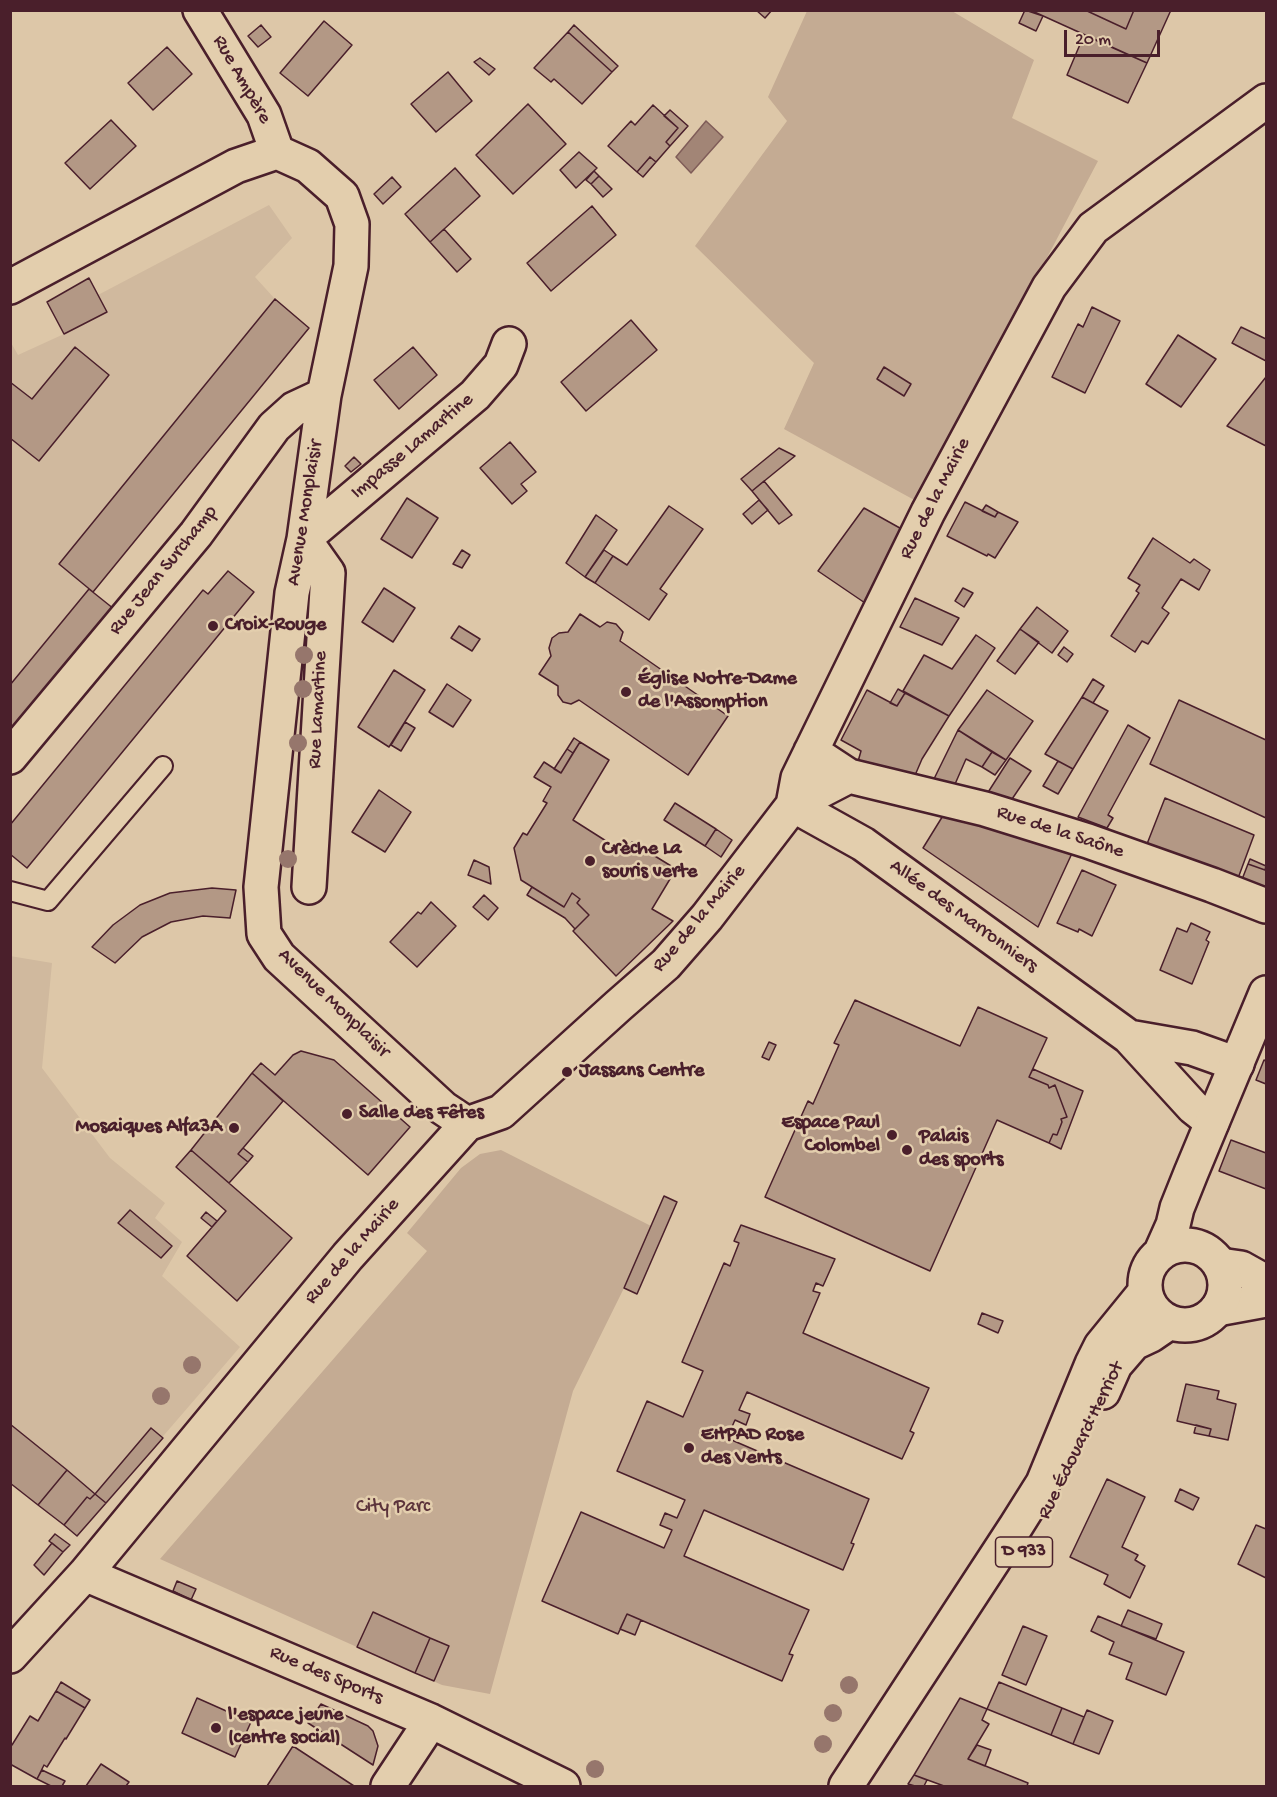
<!DOCTYPE html>
<html>
<head>
<meta charset="utf-8">
<style>
	body { margin:0 }
	#map { position:relative; width:1277px; height:1797px; overflow:hidden; background:#ddc7a8; font-family:"Gochi Hand",sans-serif }
	canvas { display:block }
	.frame { position:absolute; inset:0; border:12px solid #4a1f2b; pointer-events:none }
	.scale { position:absolute; left:1064px; top:30px; width:96px; height:27px; box-sizing:border-box; border:3px solid #4a1f2b; border-top:0; padding-left:8px; font-size:18px; line-height:21px; white-space:nowrap; color:#4a1f2b; -webkit-text-stroke:4px #e3cead; paint-order:stroke }
</style>
</head>
<body>
<div id="map">
<canvas width="1277" height="1797"></canvas>
<div class="frame"></div>
<div class="scale">20 m</div>
</div>
<script>
const ctx = document.querySelector('canvas').getContext('2d');
ctx.lineJoin = 'round';
function fill(path, color) {
  ctx.fillStyle = color;
  ctx.fill(path, 'evenodd');
}
function poly(rows) {
  const path = new Path2D();
  for (const r of rows) {
    if (r.length === 3) {
      path.moveTo(r[0] + r[2], r[1]);
      path.arc(r[0], r[1], r[2], 0, 2 * Math.PI);
      continue;
    }
    path.moveTo(r[0], r[1]);
    for (let i = 2; i < r.length; i += 2) path.lineTo(r[i], r[i + 1]);
  }
  return path;
}
function trace(path, color, width, dash) {
  ctx.strokeStyle = color;
  ctx.lineWidth = width;
  ctx.lineCap = dash ? 'butt' : 'round';
  ctx.setLineDash(dash || []);
  ctx.stroke(path);
}
function label(font, color, halo, rows, align = 'center') {
  ctx.font = font + ' "Gochi Hand",sans-serif';
  ctx.lineWidth = 5;
  ctx.setLineDash([]);
  ctx.textBaseline = 'middle';
  ctx.strokeStyle = halo;
  ctx.fillStyle = color;
  for (const [text, x, y, turn = 0] of rows) {
    ctx.save();
    ctx.translate(x, y);
    ctx.rotate((+turn || 0) * Math.PI / 180);
    ctx.textAlign = isNaN(turn) ? turn : align;
    if (halo) ctx.strokeText(text, 0, 0);
    ctx.fillText(text, 0, 0);
    ctx.restore();
  }
}
const built = poly([
	[269,205,292,238,255,277,275,299,60,564,89,589,11,685,10,341,18,355,64,334,47,302,89,278,98,295],
	[10,956,52,963,42,1068,110,1158,165,1203,155,1218,182,1242,162,1276,240,1347,77,1536,11,1482]
]);
const green = poly([
	[807,11,952,11,1034,60,1012,118,1098,161,918,502,784,429,814,363,695,246,787,121,768,97],
	[501,1150,651,1226,624,1288,573,1391,490,1694,442,1685,160,1559,427,1251,407,1233,461,1168,480,1154]
]);
const water = poly([
	[706,121,723,137,691,173,676,157,706,121]
]);
const building = poly([
	[756,10,772,10,765,18,756,10],
	[1025,10,1043,16,1036,31,1019,23,1025,10],
	[1030,10,1085,10,1126,29,1134,10,1171,10,1147,63,1030,10],
	[1085,10,1134,10,1126,29,1085,10],
	[324,21,352,45,308,96,280,73,324,21],
	[261,25,271,37,258,47,248,36,261,25],
	[574,25,618,66,612,72,568,32,574,25],
	[568,32,612,72,582,104,554,79,551,82,534,68,568,32],
	[1084,35,1147,63,1128,103,1067,75,1084,35],
	[167,47,192,74,153,110,128,83,167,47],
	[480,58,495,69,489,75,474,62,480,58],
	[448,72,472,101,436,132,411,104,448,72],
	[528,104,566,144,513,194,476,155,528,104],
	[653,105,678,128,666,142,670,146,656,162,650,157,637,172,608,146,631,121,635,125,653,105],
	[670,110,688,126,670,146,666,142,678,128,664,116,670,110],
	[111,120,136,146,90,189,65,163,111,120],
	[579,152,597,168,576,188,560,170,579,152],
	[650,157,656,162,643,177,637,172,650,157],
	[455,168,480,196,430,242,405,214,455,168],
	[594,171,599,176,591,184,586,180,594,171],
	[599,176,612,189,603,197,591,184,599,176],
	[392,177,401,187,383,204,374,194,392,177],
	[592,206,616,235,551,291,527,263,592,206],
	[444,229,471,259,457,272,430,242,444,229],
	[89,278,107,312,64,334,47,302,89,278],
	[275,299,309,328,93,592,59,564,275,299],
	[1092,307,1120,321,1085,393,1052,377,1078,324,1083,327,1092,307],
	[631,320,657,350,586,411,561,382,631,320],
	[1241,327,1266,339,1266,337,1266,361,1232,343,1241,327],
	[1178,335,1216,359,1181,407,1146,384,1178,335],
	[75,347,109,375,39,461,10,438,10,382,32,399,75,347],
	[413,347,437,375,399,409,374,380,413,347],
	[884,367,911,384,904,396,877,379,884,367],
	[1266,377,1266,446,1227,426,1266,377],
	[510,442,536,472,521,484,527,491,512,504,480,468,510,442],
	[779,448,795,456,752,491,741,479,779,448],
	[354,457,361,464,351,472,345,466,354,457],
	[764,481,792,515,779,524,752,491,764,481],
	[407,498,438,518,412,558,381,539,407,498],
	[759,500,768,510,752,524,743,514,759,500],
	[965,502,995,517,998,512,1018,522,995,558,988,554,987,556,947,536,965,502],
	[986,505,998,512,995,517,982,511,986,505],
	[669,506,703,529,660,589,667,594,649,620,595,583,613,556,627,565,669,506],
	[864,508,907,532,868,605,818,571,864,508],
	[596,515,617,530,585,577,566,563,596,515],
	[1153,538,1190,563,1194,559,1210,570,1199,590,1181,579,1162,608,1169,613,1148,644,1142,641,1135,652,1111,636,1139,593,1136,591,1140,585,1128,578,1153,538],
	[462,550,470,555,462,568,453,564,462,550],
	[604,550,613,556,595,583,585,577,604,550],
	[228,571,254,592,27,868,10,854,10,825,203,590,208,594,228,571],
	[384,588,415,608,393,642,362,622,384,588],
	[963,588,973,593,964,607,955,601,963,588],
	[89,589,114,609,10,735,10,685,89,589],
	[915,598,959,618,942,645,900,627,915,598],
	[1037,607,1068,631,1052,653,1020,629,1037,607],
	[580,614,600,627,607,622,616,624,623,632,620,641,728,716,688,775,579,700,571,704,563,702,558,695,558,686,539,674,551,656,549,648,552,638,559,633,568,632,580,614],
	[459,626,480,639,472,651,451,638,459,626],
	[1020,629,1039,642,1015,674,997,661,1020,629],
	[976,635,995,648,949,716,903,691,924,655,952,669,976,635],
	[1064,647,1073,654,1067,662,1058,655,1064,647],
	[394,670,425,690,389,747,358,727,394,670],
	[1093,679,1104,686,1093,703,1082,697,1093,679],
	[447,684,471,700,453,727,429,712,447,684],
	[898,689,905,693,897,706,890,703,898,689],
	[867,690,897,706,905,693,949,716,922,759,913,780,857,765,861,751,841,740,867,690],
	[987,690,1033,721,1006,760,958,730,987,690],
	[1082,697,1108,711,1073,769,1045,754,1082,697],
	[1179,700,1266,740,1266,818,1150,764,1179,700],
	[405,722,415,728,401,751,391,745,405,722],
	[1128,725,1150,738,1108,815,1113,818,1107,828,1078,817,1128,725],
	[958,730,992,752,982,767,966,759,952,791,931,785,958,730],
	[574,738,580,742,573,753,567,749,574,738],
	[580,742,609,760,573,820,625,853,632,842,676,869,652,909,673,921,616,976,573,931,589,915,577,903,580,899,572,893,564,907,521,880,514,848,523,833,527,835,547,803,543,801,551,787,534,777,544,762,561,773,580,742],
	[567,749,573,753,561,773,554,769,567,749],
	[992,752,1006,760,995,775,982,767,992,752],
	[1010,758,1031,771,1008,805,985,797,1010,758],
	[1058,761,1073,769,1058,794,1043,786,1058,761],
	[379,790,411,812,385,852,352,832,379,790],
	[1165,798,1254,835,1237,881,1147,844,1165,798],
	[675,803,716,829,705,846,664,820,675,803],
	[944,814,1074,849,1038,927,923,848,944,814],
	[716,829,732,840,721,857,705,846,716,829],
	[1250,859,1266,866,1265,870,1248,864,1250,859],
	[474,860,489,867,491,884,468,875,474,860],
	[1248,864,1265,870,1266,868,1266,893,1241,882,1248,864],
	[1082,870,1116,885,1092,936,1079,929,1078,932,1057,923,1082,870],
	[532,887,564,907,572,893,580,899,577,903,589,915,575,929,565,918,527,895,532,887],
	[212,888,236,890,230,918,203,916,171,922,142,937,115,963,92,947,113,925,140,905,170,893,212,888],
	[484,895,498,908,488,920,473,907,484,895],
	[431,902,456,926,417,967,390,942,418,912,421,914,431,902],
	[1191,923,1210,932,1206,940,1209,942,1192,984,1160,970,1177,928,1187,932,1191,923],
	[855,1000,960,1046,978,1007,1047,1038,1029,1077,1048,1085,1049,1088,1055,1085,1067,1117,1061,1119,1062,1122,1057,1135,1053,1134,1049,1143,997,1120,930,1271,765,1197,808,1101,813,1104,839,1045,834,1043,855,1000],
	[769,1042,776,1045,769,1060,762,1057,769,1042],
	[301,1051,334,1060,410,1127,368,1175,252,1073,261,1063,275,1075,293,1055,301,1051],
	[1264,1060,1266,1061,1266,1084,1256,1080,1264,1060],
	[1033,1069,1083,1091,1061,1149,1049,1143,1053,1134,1057,1135,1062,1122,1061,1119,1067,1117,1055,1085,1049,1088,1048,1085,1029,1077,1033,1069],
	[252,1073,283,1101,238,1154,248,1162,229,1183,191,1150,252,1073],
	[1231,1140,1266,1153,1266,1189,1219,1171,1231,1140],
	[243,1148,253,1156,248,1162,238,1154,243,1148],
	[191,1150,292,1238,237,1301,187,1256,226,1211,176,1167,191,1150],
	[664,1196,677,1202,637,1294,624,1288,664,1196],
	[130,1210,172,1246,161,1258,118,1223,130,1210],
	[206,1212,217,1221,212,1227,201,1218,206,1212],
	[741,1225,835,1259,823,1286,816,1283,813,1291,820,1293,803,1333,929,1388,910,1431,914,1433,902,1459,747,1392,739,1410,750,1414,746,1425,735,1420,727,1438,869,1499,851,1543,854,1544,843,1570,704,1510,684,1556,809,1610,789,1654,793,1655,782,1681,627,1614,618,1634,542,1601,581,1512,664,1548,672,1530,660,1525,665,1513,677,1518,685,1500,617,1471,647,1401,683,1417,703,1371,682,1362,724,1263,730,1266,739,1243,734,1241,741,1225],
	[982,1313,1003,1321,998,1333,978,1324,982,1313],
	[1186,1384,1219,1391,1217,1399,1236,1404,1228,1440,1209,1436,1211,1429,1177,1421,1186,1384],
	[10,1424,67,1470,38,1505,10,1483,10,1424],
	[1196,1425,1211,1429,1209,1436,1194,1433,1196,1425],
	[151,1428,163,1438,106,1503,95,1494,151,1428],
	[67,1470,95,1494,90,1499,87,1497,64,1525,38,1505,67,1470],
	[1107,1479,1145,1497,1122,1547,1138,1555,1135,1560,1145,1566,1130,1598,1104,1584,1108,1575,1070,1557,1107,1479],
	[1180,1489,1199,1498,1193,1510,1175,1501,1180,1489],
	[95,1494,106,1503,77,1536,64,1525,87,1497,90,1499,95,1494],
	[1256,1525,1266,1529,1266,1578,1238,1564,1256,1525],
	[55,1534,70,1545,63,1552,49,1541,55,1534],
	[52,1543,63,1552,44,1575,34,1565,52,1543],
	[177,1581,196,1589,191,1600,173,1591,177,1581],
	[1128,1610,1162,1624,1156,1639,1121,1626,1128,1610],
	[373,1612,430,1638,415,1673,357,1647,373,1612],
	[627,1614,641,1620,635,1635,620,1629,627,1614],
	[1098,1616,1184,1652,1166,1695,1126,1679,1132,1663,1109,1654,1114,1642,1091,1631,1098,1616],
	[1023,1626,1047,1636,1026,1685,1002,1675,1023,1626],
	[430,1638,449,1646,434,1681,415,1673,430,1638],
	[61,1682,90,1700,85,1708,56,1691,61,1682],
	[999,1682,1062,1708,1051,1735,987,1709,999,1682],
	[56,1691,85,1708,66,1739,65,1738,47,1767,44,1765,37,1779,10,1764,10,1743,12,1745,30,1716,38,1721,56,1691],
	[197,1698,251,1722,235,1757,182,1733,197,1698],
	[960,1698,987,1709,982,1720,989,1724,968,1759,1028,1783,1027,1786,944,1786,914,1775,960,1698],
	[321,1704,368,1726,373,1731,378,1746,373,1765,308,1723,321,1704],
	[1062,1708,1084,1717,1073,1744,1051,1735,1062,1708],
	[1087,1710,1113,1721,1099,1754,1073,1744,1087,1710],
	[977,1745,991,1750,985,1766,968,1759,977,1745],
	[293,1746,354,1786,267,1786,293,1746],
	[101,1764,129,1782,126,1786,86,1786,101,1764],
	[42,1770,65,1781,62,1786,51,1786,37,1779,42,1770],
	[914,1775,927,1780,924,1786,915,1786,908,1784,914,1775]
]);
const lane = poly([
	[10,891,48,901,163,766]
]);
const street = poly([
	[200,10,264,115,277,152],
	[10,287,236,166,277,152,308,166,342,196,352,224,351,266,324,395,304,539,292,593,261,887,264,934,279,957,443,1108,467,1124],
	[811,751,849,776,985,809,1088,841,1212,885,1266,906],
	[10,757,196,534,274,427,294,409,324,395],
	[793,805,863,844,1129,1037,1193,1107,1212,1122],
	[793,805,849,776],
	[309,887,328,573,304,539,475,395,501,365,509,344],
	[1129,1037,1192,1048,1237,1064],
	[1220,1265,1241,1268,1266,1282],
	[1217,1309,1266,1300],
	[85,1574,431,1721,563,1786],
	[10,1656,85,1574,348,1256,467,1124,501,1112,618,1006,666,964,707,917,793,805,798,778,928,512,1049,287,1093,228,1266,101],
	[388,1786,431,1721]
]);
const primary = poly([
	[1185,1285,40],
	[1161,1252,1173,1225,1177,1208,1191,1173,1266,993],
	[1103,1392,1115,1365,1134,1343,1151,1335,1170,1322],
	[846,1786,1016,1526,1043,1483,1092,1364,1101,1346,1145,1292]
]);
const trees = [
	[304,655],
	[303,689],
	[298,743],
	[288,859],
	[192,1365],
	[161,1396],
	[849,1685],
	[833,1713],
	[823,1744],
	[595,1769]
];
const markers = [
	[213,626,6,"#4a1f2b"],
	[626,692,6,"#4a1f2b"],
	[590,861,6,"#4a1f2b"],
	[567,1072,6,"#4a1f2b"],
	[347,1114,6,"#4a1f2b"],
	[234,1128,6,"#4a1f2b"],
	[892,1135,6,"#4a1f2b"],
	[907,1150,6,"#4a1f2b"],
	[689,1448,6,"#4a1f2b"],
	[216,1728,6,"#4a1f2b"]
];
const shields = [
	[1024,1552,57]
];
const shieldNames = [
	["D 933",1024,1552]
];
const streetNames = [
	["Rue Ampère",241,80,60],
	["Impasse Lamartine",413,447,-40],
	["Rue de la Mairie",936,499,-63],
	["Avenue Monplaisir",306,513,-81],
	["Rue Jean Surchamp",164,571,-51],
	["Rue Lamartine",319,710,-87],
	["Rue de la Saône",1060,833,18],
	["Allée des Marronniers",963,917,36],
	["Rue de la Mairie",700,919,-50],
	["Avenue Monplaisir",333,1004,44],
	["Rue de la Mairie",353,1252,-49],
	["Rue Édouard Herriot",1082,1441,-64],
	["Rue des Sports",326,1676,23]
];
const poiNames = [
	["Croix-Rouge",225,626],
	["Église Notre-Dame",638,680],
	["de l'Assomption",638,703],
	["Crèche La",602,850],
	["souris verte",602,873],
	["Jassans Centre",579,1072],
	["Salle des Fêtes",359,1114],
	["Espace Paul",880,1124,"right"],
	["Colombel",880,1147,"right"],
	["Mosaiques Alfa3A",222,1128,"right"],
	["Palais",919,1138],
	["des sports",919,1161],
	["EHPAD Rose",701,1436],
	["des Vents",701,1459],
	["l'espace jeune",228,1716],
	["(centre social)",228,1739]
];
const parkNames = [
	["City Parc",393,1508]
];
fill(built, '#d0b99e');
fill(green, '#c4ab93');
fill(water, '#a28576');
trace(water, '#7f5c58', 1.5);
fill(building, '#b39885');
trace(building, '#4a1f2b', 1.5);
trace(lane, '#4a1f2b', 22);
trace(street, '#4a1f2b', 38);
trace(primary, '#4a1f2b', 38);
trace(lane, '#e3cead', 18);
trace(street, '#e3cead', 33);
trace(primary, '#e3cead', 33);
ctx.fillStyle = '#96766c';
for (const [x, y] of trees) {
  ctx.beginPath();
  ctx.arc(x, y, 9, 0, 2 * Math.PI);
  ctx.fill();
}
for (const [x, y, r, color] of markers) {
  const dot = new Path2D();
  dot.arc(x, y, r, 0, 2 * Math.PI);
  ctx.fillStyle = color;
  ctx.fill(dot);
  trace(dot, '#e3cead', 2);
}
for (const [x, y, w] of shields) {
  const box = new Path2D();
  box.roundRect(x - w / 2, y - 15, w, 30, 4.5);
  ctx.fillStyle = '#e3cead';
  ctx.fill(box);
  trace(box, '#4a1f2b', 1.5);
}
label('bold 18px', '#4a1f2b', null, shieldNames);
label('20px', '#4a1f2b', '#e3cead', streetNames);
label('bold 20px', '#4a1f2b', '#e3cead', poiNames, 'left');
label('20px', '#5c343b', '#e3cead', parkNames);
</script>
</body>
</html>
